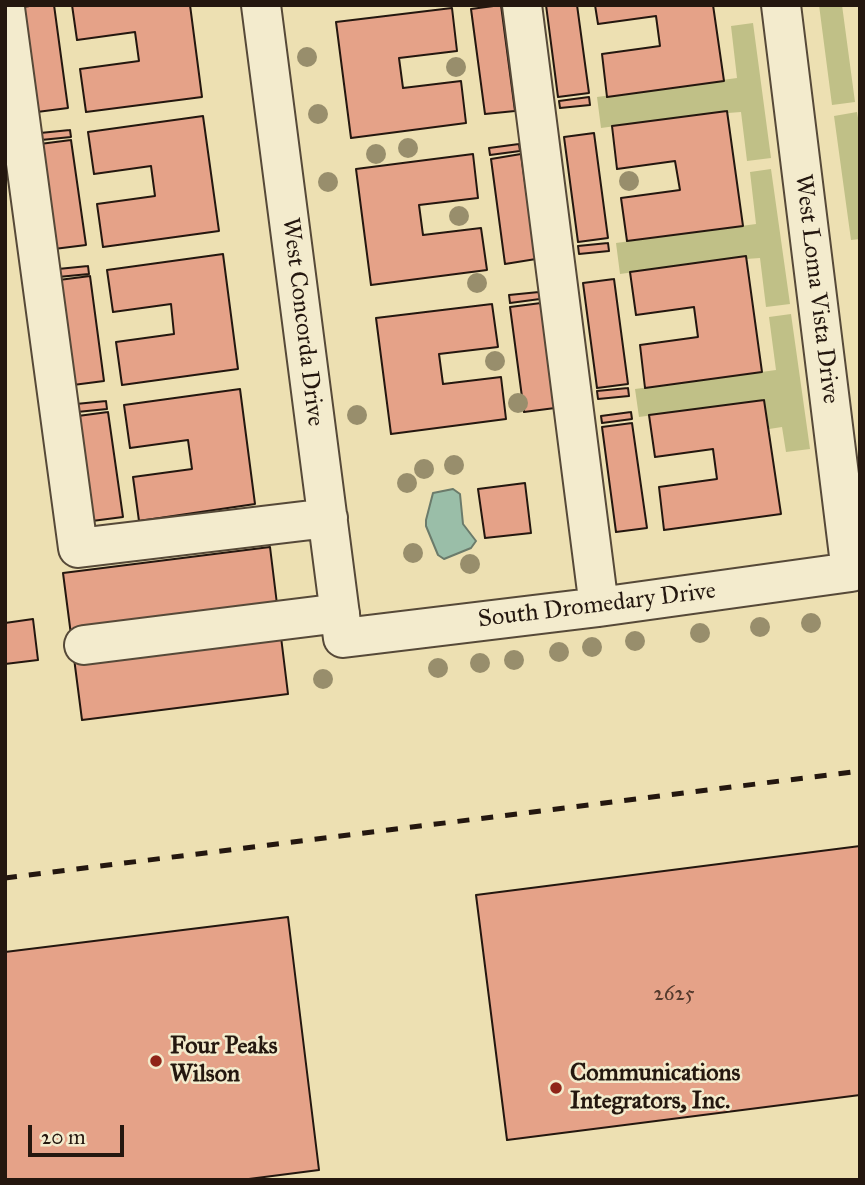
<!DOCTYPE html>
<html>
<head>
<meta charset="utf-8">
<style>
	body { margin:0 }
	#map { position:relative; width:865px; height:1185px; overflow:hidden; background:#ede0b2; font-family:"IM FELL Great Primer",serif }
	canvas { display:block }
	.frame { position:absolute; inset:0; border:7px solid #24170f; pointer-events:none }
	.scale { position:absolute; left:28px; top:1125px; width:96px; height:32px; box-sizing:border-box; border:4px solid #24170f; border-top:0; padding-left:9px; font-size:21px; line-height:24px; white-space:nowrap; color:#24170f; -webkit-text-stroke:5px #f3ebcd; paint-order:stroke }
</style>
</head>
<body>
<div id="map">
<canvas width="865" height="1185"></canvas>
<div class="frame"></div>
<div class="scale">20 m</div>
</div>
<script>
const ctx = document.querySelector('canvas').getContext('2d');
ctx.lineJoin = 'round';
function fill(path, color) {
  ctx.fillStyle = color;
  ctx.fill(path, 'evenodd');
}
function poly(rows) {
  const path = new Path2D();
  for (const r of rows) {
    path.moveTo(r[0], r[1]);
    for (let i = 2; i < r.length; i += 2) path.lineTo(r[i], r[i + 1]);
  }
  return path;
}
function trace(path, color, width, dash) {
  ctx.strokeStyle = color;
  ctx.lineWidth = width;
  ctx.lineCap = dash ? 'butt' : 'round';
  ctx.setLineDash(dash || []);
  ctx.stroke(path);
}
function label(font, color, halo, rows, align = 'center') {
  ctx.font = font + ' "IM FELL Great Primer",serif';
  ctx.lineWidth = 5;
  ctx.setLineDash([]);
  ctx.textBaseline = 'middle';
  ctx.strokeStyle = halo;
  ctx.fillStyle = color;
  for (const [text, x, y, turn = 0] of rows) {
    ctx.save();
    ctx.translate(x, y);
    ctx.rotate((+turn || 0) * Math.PI / 180);
    ctx.textAlign = isNaN(turn) ? turn : align;
    if (halo) ctx.strokeText(text, 0, 0);
    ctx.fillText(text, 0, 0);
    ctx.restore();
  }
}
const green = poly([
	[819,5,842,5,855,102,832,105],
	[753,23,771,158,747,161,741,112,728,113,727,111,601,128,597,97,737,78,731,26],
	[857,112,860,130,860,239,851,240,834,116],
	[771,169,790,304,766,307,760,258,746,259,745,257,620,274,616,243,756,224,750,172],
	[791,314,810,449,786,452,782,427,769,429,764,400,639,417,635,389,776,370,769,317]
]);
const water = poly([
	[453,489,460,494,463,524,476,541,471,548,444,559,438,555,426,526,426,520,433,493,453,489]
]);
const building = poly([
	[36,5,54,5,68,108,37,112,23,7,36,5],
	[72,5,190,5,202,97,86,112,80,69,139,61,135,32,77,40,72,5],
	[501,5,515,111,485,114,471,9,501,5],
	[546,5,577,5,589,93,558,97,546,5],
	[595,5,713,5,724,81,607,97,602,54,660,46,656,16,598,24,595,5],
	[452,8,457,51,399,58,403,88,461,81,466,123,351,138,336,22,452,8],
	[589,97,590,105,560,108,559,101,589,97],
	[727,111,743,226,627,241,621,198,680,190,675,161,617,169,612,126,727,111],
	[203,116,219,231,103,247,97,204,155,196,151,166,94,174,88,132,203,116],
	[70,130,71,137,41,140,40,133,70,130],
	[594,133,608,238,578,242,564,137,594,133],
	[71,140,86,245,54,249,40,144,71,140],
	[519,144,520,151,490,155,489,148,519,144],
	[473,154,478,198,419,205,423,235,481,228,487,270,371,285,356,169,473,154],
	[521,154,536,259,505,264,491,159,521,154],
	[608,243,609,251,579,254,578,246,608,243],
	[223,254,238,369,122,385,116,342,174,334,171,304,113,312,107,270,223,254],
	[746,256,762,372,645,388,640,345,698,337,694,307,636,315,630,272,746,256],
	[88,266,89,274,58,277,58,269,88,266],
	[90,276,104,381,73,385,59,280,90,276],
	[614,279,628,384,597,388,583,283,614,279],
	[539,292,540,299,510,303,509,295,539,292],
	[541,303,555,408,524,412,510,307,541,303],
	[492,304,498,347,439,354,443,384,501,377,506,419,391,434,376,318,492,304],
	[628,388,629,396,598,399,597,391,628,388],
	[240,389,255,504,139,521,133,477,192,469,188,440,130,448,124,405,240,389],
	[764,400,781,514,664,530,659,487,717,479,713,449,655,457,649,415,764,400],
	[106,401,107,409,77,412,76,404,106,401],
	[108,412,123,517,92,521,78,416,108,412],
	[631,412,632,419,602,423,601,416,631,412],
	[632,423,647,528,616,532,602,427,632,423],
	[525,483,531,533,485,538,478,489,525,483],
	[270,547,288,694,82,720,63,573,270,547],
	[33,619,38,660,5,664,5,623,33,619],
	[860,846,860,1095,507,1140,476,895,860,846],
	[288,917,319,1170,241,1180,5,1180,5,952,288,917]
]);
const minor = poly([
	[261,5,343,638,599,607,851,572],
	[522,5,599,607],
	[781,5,851,572],
	[5,8,78,548,328,518],
	[84,645,340,613]
]);
const rail = poly([
	[5,878,860,771]
]);
const trees = [
	[307,57],
	[456,67],
	[318,114],
	[408,148],
	[376,154],
	[629,181],
	[328,182],
	[459,216],
	[477,283],
	[495,361],
	[518,403],
	[357,415],
	[454,465],
	[424,469],
	[407,483],
	[413,553],
	[470,564],
	[811,623],
	[760,627],
	[700,633],
	[635,641],
	[592,647],
	[559,652],
	[514,660],
	[480,663],
	[438,668],
	[323,679]
];
const markers = [
	[156,1061,7,"#8f2418"],
	[556,1088,7,"#8f2418"]
];
const numberNames = [
	["2625",674,995]
];
const streetNames = [
	["West Loma Vista Drive",816,289,83],
	["West Concorda Drive",302,322,83],
	["South Dromedary Drive",597,606,-7]
];
const poiNames = [
	["Four Peaks",170,1047],
	["Wilson",170,1075],
	["Communications",570,1074],
	["Integrators, Inc.",570,1102]
];
fill(green, '#c0c087');
fill(water, '#9abea8');
trace(water, '#6b7b6b', 2);
fill(building, '#e5a288');
trace(building, '#24170f', 2);
trace(minor, '#564938', 42);
trace(minor, '#f3ebcd', 38);
trace(rail, '#24170f', 5, [12, 12]);
ctx.fillStyle = '#988e6c';
for (const [x, y] of trees) {
  ctx.beginPath();
  ctx.arc(x, y, 10, 0, 2 * Math.PI);
  ctx.fill();
}
for (const [x, y, r, color] of markers) {
  const dot = new Path2D();
  dot.arc(x, y, r, 0, 2 * Math.PI);
  ctx.fillStyle = color;
  ctx.fill(dot);
  trace(dot, '#f3ebcd', 2.5);
}
label('21px', '#543a2d', null, numberNames);
label('24px', '#24170f', '#f3ebcd', streetNames);
label('bold 24px', '#24170f', '#f3ebcd', poiNames, 'left');
</script>
</body>
</html>
